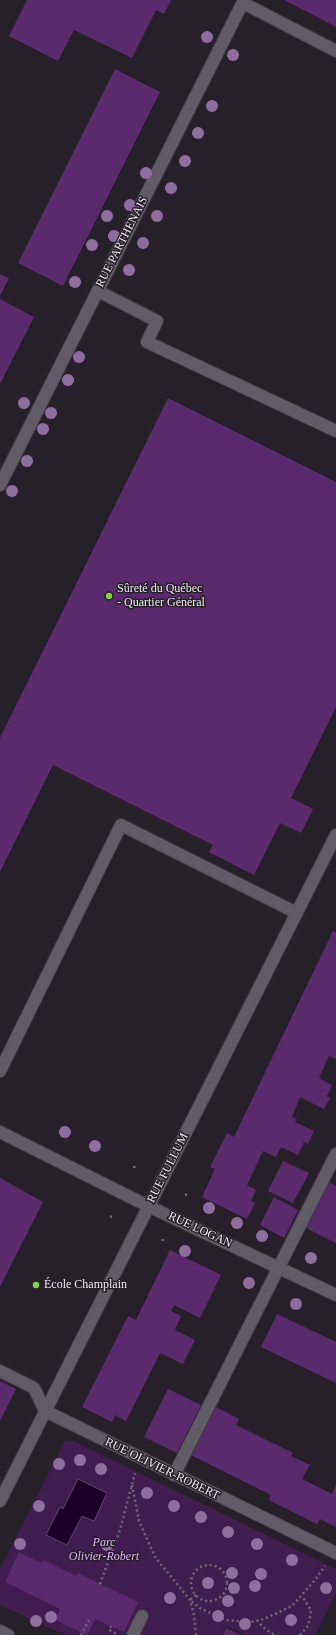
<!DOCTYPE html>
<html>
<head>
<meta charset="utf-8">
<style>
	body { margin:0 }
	canvas { display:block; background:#271f2a }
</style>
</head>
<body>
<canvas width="336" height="1635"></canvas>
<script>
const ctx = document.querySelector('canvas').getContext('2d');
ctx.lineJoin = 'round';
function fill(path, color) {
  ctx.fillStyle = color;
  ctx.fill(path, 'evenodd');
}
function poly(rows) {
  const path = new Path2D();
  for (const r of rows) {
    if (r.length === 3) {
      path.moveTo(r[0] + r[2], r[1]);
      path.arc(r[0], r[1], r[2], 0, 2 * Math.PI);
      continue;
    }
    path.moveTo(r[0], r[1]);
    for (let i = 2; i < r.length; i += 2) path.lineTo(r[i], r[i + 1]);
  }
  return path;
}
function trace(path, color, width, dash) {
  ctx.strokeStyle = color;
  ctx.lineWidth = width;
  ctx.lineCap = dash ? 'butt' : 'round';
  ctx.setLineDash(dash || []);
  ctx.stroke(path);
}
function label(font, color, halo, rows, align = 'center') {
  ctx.font = font + ' "Times New Roman",serif';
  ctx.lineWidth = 3;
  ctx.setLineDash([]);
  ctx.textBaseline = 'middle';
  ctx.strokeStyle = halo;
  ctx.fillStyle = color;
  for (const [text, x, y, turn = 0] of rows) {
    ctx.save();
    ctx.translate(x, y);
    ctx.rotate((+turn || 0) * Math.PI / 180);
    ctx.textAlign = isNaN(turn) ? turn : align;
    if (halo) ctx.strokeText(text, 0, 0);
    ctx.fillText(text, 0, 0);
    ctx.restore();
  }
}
const green = poly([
	[65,1441,73,1441,336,1569,336,1593,315,1635,246,1635,226,1626,221,1635,65,1635,0,1605,0,1569]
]);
const water = poly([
	[78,1479,107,1493,94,1521,82,1516,67,1545,46,1535,60,1507,63,1509,78,1479]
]);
const building = poly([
	[27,0,171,0,164,14,156,10,132,58,74,30,58,61,9,36],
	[284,0,336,0,336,27,323,20],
	[115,69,160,92,63,286,18,263],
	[0,274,9,278,0,296],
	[0,299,34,317,0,384],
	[168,398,336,482,336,707,291,798,313,809,301,833,280,823,254,875,209,852,213,845,53,765,0,872,0,738],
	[333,931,336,933,336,1059,329,1056,319,1078,332,1085,327,1096,330,1098,324,1109,300,1097,292,1117,297,1119,295,1122,314,1131,308,1144,304,1142,298,1155,281,1147,276,1157,263,1151,247,1185,256,1190,251,1201,255,1203,247,1219,202,1197,215,1169,210,1167,227,1133,234,1137],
	[283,1161,309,1173,293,1203,268,1191],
	[0,1178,43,1202,0,1287],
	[329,1182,336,1186,336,1243,306,1228],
	[274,1197,298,1210,284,1238,260,1225],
	[170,1250,221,1275,200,1318,174,1305,171,1311,181,1316,175,1330,195,1340,183,1364,160,1353,126,1421,115,1415,112,1422,82,1407,128,1316,136,1320],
	[277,1314,336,1342,336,1383,261,1347],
	[0,1381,16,1389,0,1421],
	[168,1389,201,1405,177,1453,144,1437],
	[216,1407,239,1419,236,1425,293,1453,291,1456,310,1465,302,1479,332,1494,336,1485,336,1527,320,1519,317,1524,269,1500,271,1495,191,1455],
	[19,1552,41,1563,43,1560,76,1576,78,1573,138,1602,124,1632,95,1619,87,1635,55,1620,60,1609,5,1582],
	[226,1628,240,1635,223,1635]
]);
const path = poly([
	[134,1166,135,1170],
	[185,1195,189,1194],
	[110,1217,113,1216],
	[163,1239,163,1244],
	[132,1485,139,1521,155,1557,190,1600,194,1615,196,1635],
	[209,1583,18],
	[100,1584,120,1530,135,1473],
	[196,1595,190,1600,200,1608,225,1620,251,1622,264,1619,292,1606,315,1580,325,1566],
	[257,1620,263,1627,274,1635],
	[111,1626,109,1630,117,1634],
	[81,1635,89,1620],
	[300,1635,308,1626,310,1617,311,1610,302,1596]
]);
const minor = poly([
	[243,3,336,51],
	[98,291,157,321,147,342,336,431],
	[0,485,244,0],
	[0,1071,121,825,297,913],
	[0,1132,148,1206,336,1295],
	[0,1371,34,1388,45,1411,336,1553],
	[174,1475,336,1154],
	[0,1501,336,835],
	[0,1631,8,1635],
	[133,1635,142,1616]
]);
const trees = [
	[207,37],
	[233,55],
	[212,106],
	[198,133],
	[185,161],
	[146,173],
	[171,188],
	[130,205],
	[107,216],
	[157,216],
	[114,236],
	[143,243],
	[92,245],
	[129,270],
	[75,282],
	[79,357],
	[68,380],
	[24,403],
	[51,413],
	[43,429],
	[27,461],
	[12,491],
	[65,1132],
	[95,1146],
	[209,1208],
	[237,1223],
	[262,1236],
	[185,1251],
	[311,1258],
	[249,1283],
	[296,1304],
	[80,1460],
	[59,1464],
	[101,1469],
	[147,1493],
	[39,1506],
	[174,1506],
	[201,1517],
	[228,1532],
	[20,1544],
	[257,1544],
	[107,1545],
	[292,1560],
	[232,1573],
	[261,1574],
	[208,1583],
	[255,1586],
	[234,1588],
	[326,1588],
	[170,1598],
	[228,1601],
	[218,1616],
	[51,1617],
	[291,1620],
	[36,1621],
	[245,1624]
];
const markers = [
	[109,596,4,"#83d04f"],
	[36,1285,4,"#83d04f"]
];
const streetNames = [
	["RUE PARTHENAIS",122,242,-63],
	["RUE FULLUM",168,1168,-63],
	["RUE LOGAN",200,1230,25],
	["RUE OLIVIER-ROBERT",162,1469,26]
];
const poiNames = [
	["Sûreté du Québec",117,589],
	["- Quartier Général",117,603],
	["École Champlain",44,1285]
];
const parkNames = [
	["Parc",104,1543],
	["Olivier-Robert",104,1557]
];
fill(green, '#401d4f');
fill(water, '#1d0029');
trace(water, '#5b4564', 1);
fill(building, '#592b6c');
trace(minor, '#3f3a43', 14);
trace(path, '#6e6771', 2.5, [2, 3]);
trace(minor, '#635a67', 12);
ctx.fillStyle = '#8e6e9c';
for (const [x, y] of trees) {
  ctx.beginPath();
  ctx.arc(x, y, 6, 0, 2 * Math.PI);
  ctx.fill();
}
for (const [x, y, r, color] of markers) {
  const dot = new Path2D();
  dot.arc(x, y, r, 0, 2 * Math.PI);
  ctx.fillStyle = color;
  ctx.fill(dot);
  trace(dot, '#271f2a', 1.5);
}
label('12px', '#ebe6ee', '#271f2a', streetNames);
label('12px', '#ebe6ee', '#271f2a', poiNames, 'left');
label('italic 12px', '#e2affa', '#271f2a', parkNames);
</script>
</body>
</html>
